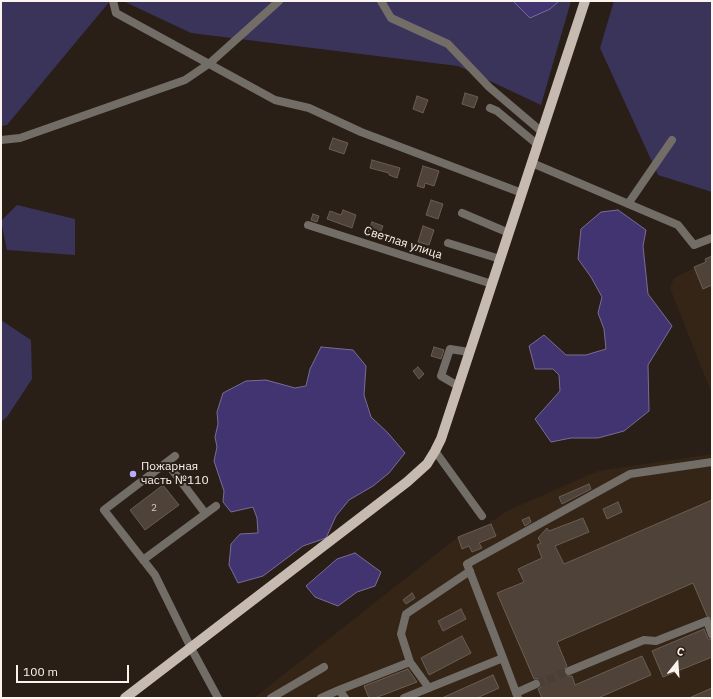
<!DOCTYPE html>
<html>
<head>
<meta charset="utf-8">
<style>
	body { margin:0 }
	#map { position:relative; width:713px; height:699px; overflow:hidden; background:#2a1f16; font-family:"IBM Plex Sans",sans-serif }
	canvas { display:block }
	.frame { position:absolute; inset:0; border:2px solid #fbf3ed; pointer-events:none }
	.north { position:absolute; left:657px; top:643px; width:40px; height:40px; -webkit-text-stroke:3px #2a1f16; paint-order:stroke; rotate:17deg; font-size:11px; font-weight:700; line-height:16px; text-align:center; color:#fbf3ed }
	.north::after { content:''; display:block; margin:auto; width:14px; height:18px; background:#fbf3ed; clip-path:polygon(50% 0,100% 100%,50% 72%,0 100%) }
	.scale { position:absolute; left:16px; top:665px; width:113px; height:18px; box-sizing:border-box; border:2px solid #fbf3ed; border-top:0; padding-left:5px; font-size:12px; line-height:14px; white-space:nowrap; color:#fbf3ed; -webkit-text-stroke:3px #2a1f16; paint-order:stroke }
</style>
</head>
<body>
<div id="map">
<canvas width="713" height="699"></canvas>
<div class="frame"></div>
<div class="north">С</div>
<div class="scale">100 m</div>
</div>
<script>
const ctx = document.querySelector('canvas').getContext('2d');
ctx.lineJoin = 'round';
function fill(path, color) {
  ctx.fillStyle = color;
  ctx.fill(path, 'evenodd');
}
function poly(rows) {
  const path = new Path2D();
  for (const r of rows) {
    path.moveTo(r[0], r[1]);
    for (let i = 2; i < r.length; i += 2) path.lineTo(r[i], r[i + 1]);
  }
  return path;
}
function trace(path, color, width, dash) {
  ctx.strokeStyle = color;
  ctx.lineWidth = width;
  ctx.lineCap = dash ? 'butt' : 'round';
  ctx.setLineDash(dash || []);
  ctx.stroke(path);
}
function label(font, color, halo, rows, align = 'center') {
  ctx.font = font + ' "IBM Plex Sans",sans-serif';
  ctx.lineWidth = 4;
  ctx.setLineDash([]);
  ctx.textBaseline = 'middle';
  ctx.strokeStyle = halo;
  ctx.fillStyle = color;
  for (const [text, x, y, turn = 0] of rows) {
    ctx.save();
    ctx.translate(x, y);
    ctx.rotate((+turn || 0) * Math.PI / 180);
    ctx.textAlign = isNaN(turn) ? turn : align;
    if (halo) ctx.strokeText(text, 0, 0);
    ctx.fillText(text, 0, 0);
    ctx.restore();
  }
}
const built = poly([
	[711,256,712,258,712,394,670,288,674,278,706,262,705,259],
	[712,454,712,698,254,698,458,537,491,524,490,521,496,519,505,512,598,471]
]);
const green = poly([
	[1,1,110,1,7,125,1,126],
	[123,1,571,1,541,105,458,66,191,33],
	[614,1,712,1,712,192,658,175,600,48],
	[17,205,75,219,75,255,7,250,1,221],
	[1,320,31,340,32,379,7,417,1,422]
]);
const water = poly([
	[513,1,559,1,550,9,530,18,513,1],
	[618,210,646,230,643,246,648,294,672,326,648,365,649,411,624,431,598,438,571,438,551,442,535,419,560,391,559,375,553,369,535,369,529,346,544,335,566,355,586,355,606,349,604,329,598,313,602,297,591,277,578,259,581,229,601,212,618,210],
	[321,347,353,350,366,366,364,395,371,417,388,433,405,453,389,473,373,486,349,500,336,516,326,538,303,546,263,576,238,583,229,565,231,544,240,534,258,533,257,518,253,507,231,512,223,502,224,491,214,461,217,447,215,437,218,424,217,412,223,393,246,381,266,380,295,388,306,386,310,369,321,347],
	[355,553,381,572,375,586,357,592,338,606,315,597,306,586,337,559,355,553]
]);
const building = poly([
	[465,93,478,97,474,108,462,104,465,93],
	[417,96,428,100,423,113,413,109,417,96],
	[333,138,348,143,344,154,329,149,333,138],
	[372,160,400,168,397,178,389,175,389,173,370,168,372,160],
	[423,166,439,171,434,186,425,183,424,188,417,186,423,166],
	[431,200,443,204,438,219,426,215,431,200],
	[343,210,356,215,352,228,327,219,330,211,341,215,343,210],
	[313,214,319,216,317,222,311,220,313,214],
	[372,222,383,226,379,236,368,232,372,222],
	[423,226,434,230,429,245,418,242,423,226],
	[712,256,712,285,703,289,694,267,706,262,705,259,712,256],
	[434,347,444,350,441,359,431,356,434,347],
	[418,367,424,374,419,379,413,371,418,367],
	[589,484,591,489,562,504,559,497,589,484],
	[163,485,179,505,145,530,130,510,163,485],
	[712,500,712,619,707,616,693,583,557,642,567,666,564,670,564,673,568,676,572,676,575,685,642,656,651,675,598,698,542,698,538,689,541,687,541,682,539,679,534,679,497,593,524,582,518,569,542,558,537,545,541,543,538,538,547,528,549,531,583,518,589,532,555,546,564,564,712,500],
	[618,502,622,512,607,519,603,509,618,502],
	[529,517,531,522,525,526,522,520,529,517],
	[491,524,496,536,479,543,482,548,472,552,469,546,462,549,458,537,491,524],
	[412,593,415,598,406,604,403,600,412,593],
	[461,609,466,619,443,631,438,621,461,609],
	[704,629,708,639,712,640,712,657,663,677,652,651,704,629],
	[462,636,471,653,429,675,421,658,462,636],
	[408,669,417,682,375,698,369,698,364,686,408,669],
	[493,675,499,688,477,698,442,698,493,675],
	[712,688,712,698,689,698,712,688]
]);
const minorTunnel = poly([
	[536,684,569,671]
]);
const minor = poly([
	[113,1,116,13,275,100,309,108,361,132,522,193],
	[381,1,391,18,448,44,489,87,542,132],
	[490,108,497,111,538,145],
	[1,140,20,138,185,80,210,63,279,1],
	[532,163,678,225,694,245,712,238],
	[628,204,672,140],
	[462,213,509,233],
	[308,225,492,284],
	[448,243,500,259],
	[458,386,441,376,450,349,469,352],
	[435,451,482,516],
	[175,456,104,510,155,575,191,648,218,698],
	[167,463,205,513],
	[143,560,216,506],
	[503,658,467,564,630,474,712,462],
	[410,662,429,688],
	[569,671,644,640,656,641,707,621,712,635],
	[339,690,410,662,401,634,406,614,470,571],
	[516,693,536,684],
	[271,698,324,667],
	[321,698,339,690,345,698],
	[404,698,503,658,518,698]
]);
const major = poly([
	[125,698,407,482,427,464,435,451,441,439,585,1]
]);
const markers = [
	[133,474,4,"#b6acf8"]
];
const numberNames = [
	["2",154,508]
];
const streetNames = [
	["Светлая улица",403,243,18]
];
const poiNames = [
	["Пожарная",141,467],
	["часть №110",141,481]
];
fill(built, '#352517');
fill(green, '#3a335a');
fill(water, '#413471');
trace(water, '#796d96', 1);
fill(building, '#4f4238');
trace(building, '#6a5d52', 1);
trace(minorTunnel, '#493f36', 8, [8, 4]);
trace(minor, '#736d68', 8);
trace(major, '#c7bab0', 10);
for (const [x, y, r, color] of markers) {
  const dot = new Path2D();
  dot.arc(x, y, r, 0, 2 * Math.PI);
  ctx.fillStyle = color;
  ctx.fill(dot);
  trace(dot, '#2a1f16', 1.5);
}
label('10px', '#d0c7c0', null, numberNames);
label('12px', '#fbf3ed', '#2a1f16', streetNames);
label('12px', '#fbf3ed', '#2a1f16', poiNames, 'left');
</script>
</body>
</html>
